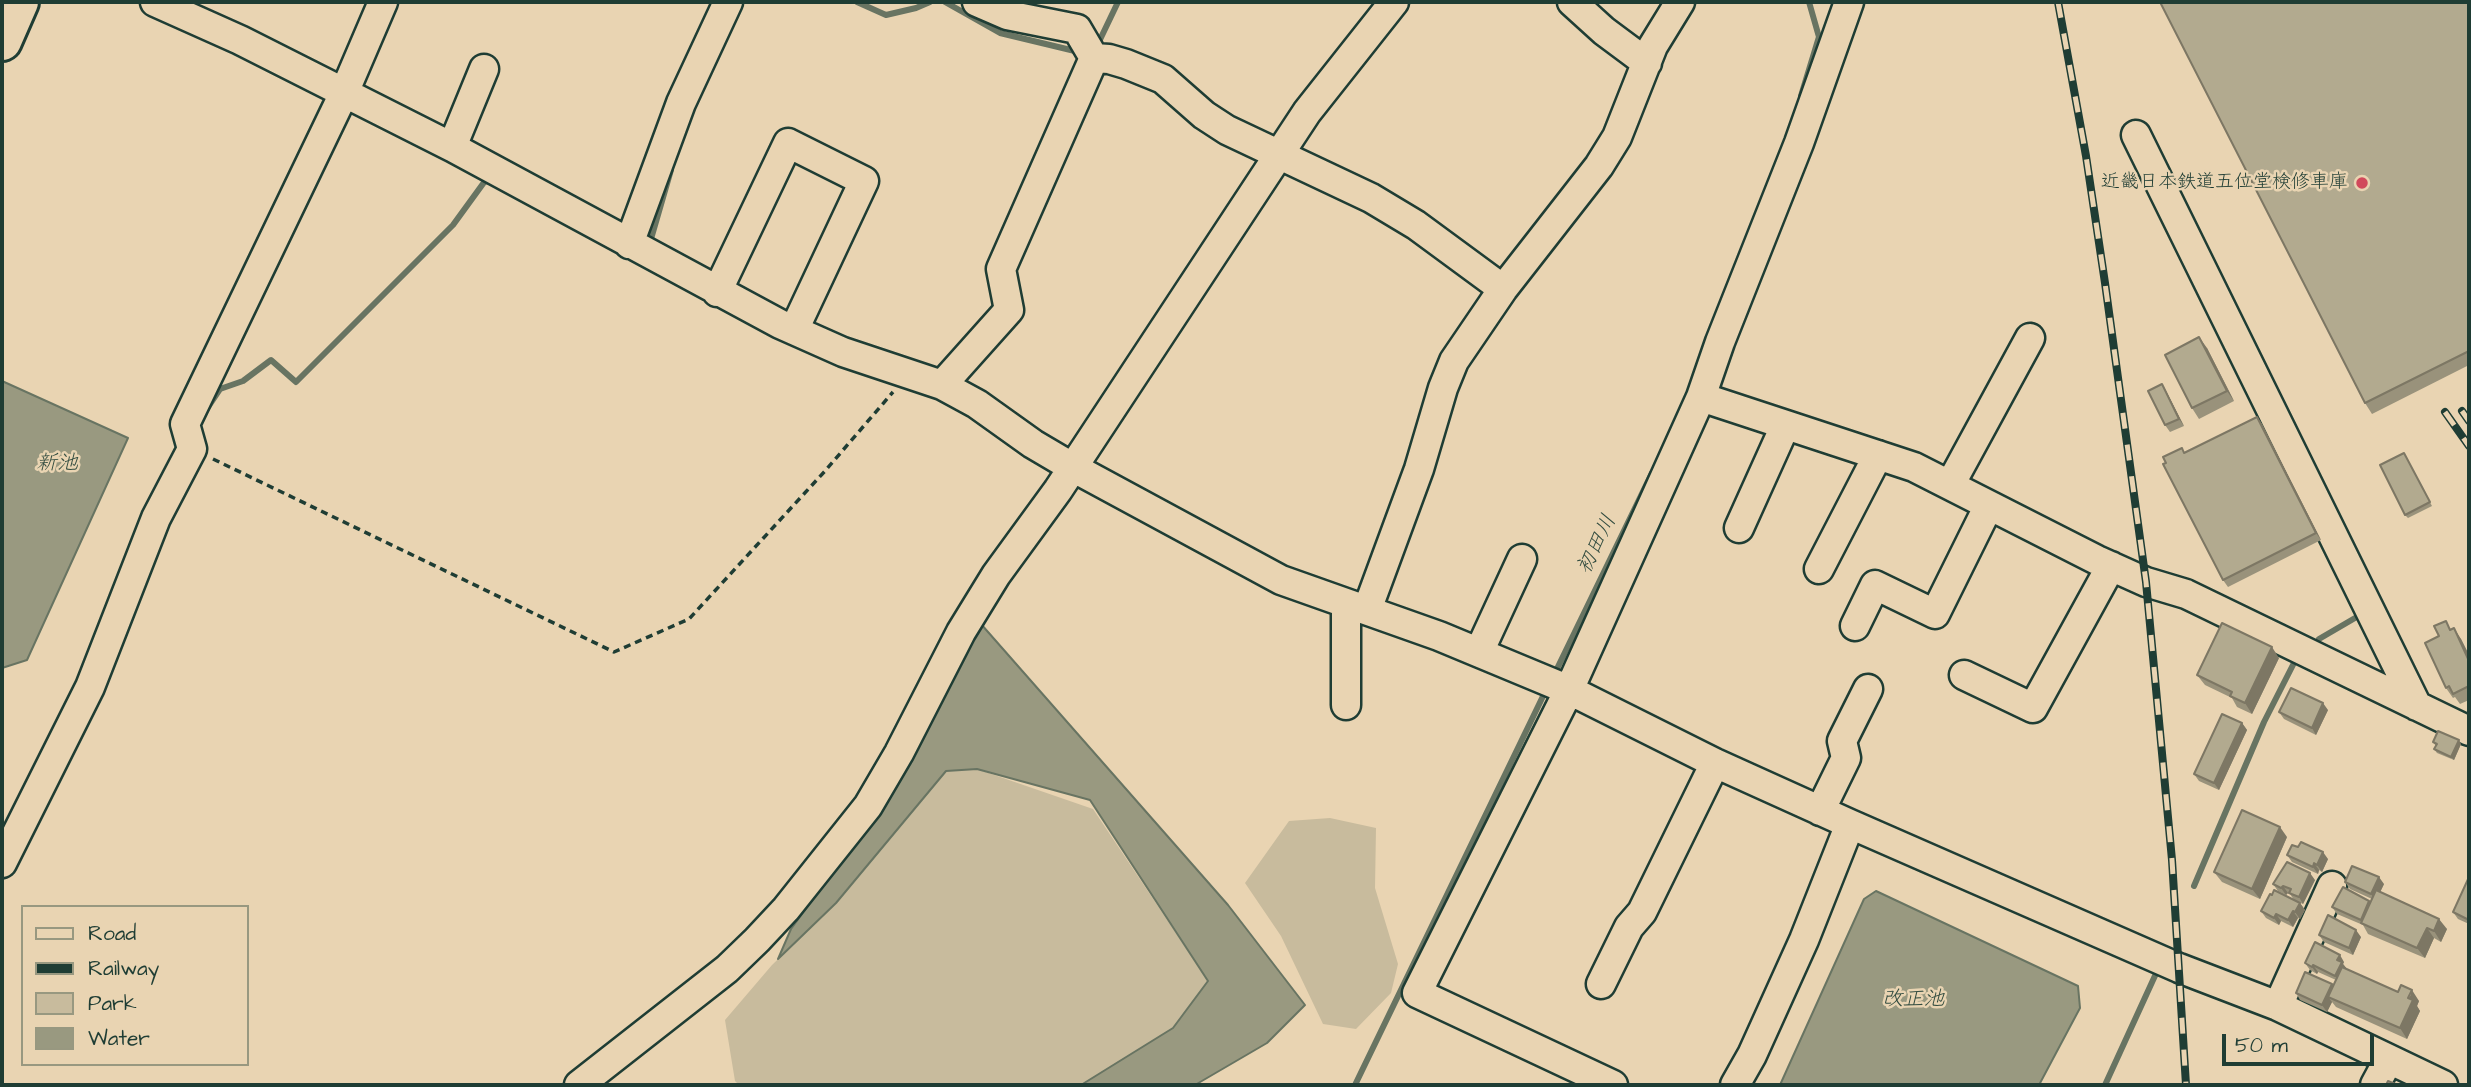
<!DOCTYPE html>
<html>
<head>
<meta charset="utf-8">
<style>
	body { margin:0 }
	#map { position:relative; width:2471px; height:1087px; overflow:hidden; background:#e9d4b2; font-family:"Architects Daughter",sans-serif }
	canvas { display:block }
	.frame { position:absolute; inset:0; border:4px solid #1f3d34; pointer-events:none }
	.legend { position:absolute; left:21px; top:905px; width:228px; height:161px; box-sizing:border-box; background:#e9d4b2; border:2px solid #989880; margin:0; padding:9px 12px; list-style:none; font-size:21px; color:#1f3d34 }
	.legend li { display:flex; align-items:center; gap:14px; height:35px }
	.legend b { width:35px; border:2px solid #989880 }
	.scale { position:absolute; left:2222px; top:1034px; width:152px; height:32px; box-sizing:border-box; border:4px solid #1f3d34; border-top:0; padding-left:9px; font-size:21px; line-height:24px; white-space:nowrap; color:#1f3d34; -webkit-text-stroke:5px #e9d4b2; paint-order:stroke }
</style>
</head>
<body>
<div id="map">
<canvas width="2471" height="1087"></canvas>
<div class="frame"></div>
<ul class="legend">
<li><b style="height:9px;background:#e9d4b2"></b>Road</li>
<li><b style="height:9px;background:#1f3d34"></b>Railway</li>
<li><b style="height:19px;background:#c8bb9d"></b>Park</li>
<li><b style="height:19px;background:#999980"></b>Water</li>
</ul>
<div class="scale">50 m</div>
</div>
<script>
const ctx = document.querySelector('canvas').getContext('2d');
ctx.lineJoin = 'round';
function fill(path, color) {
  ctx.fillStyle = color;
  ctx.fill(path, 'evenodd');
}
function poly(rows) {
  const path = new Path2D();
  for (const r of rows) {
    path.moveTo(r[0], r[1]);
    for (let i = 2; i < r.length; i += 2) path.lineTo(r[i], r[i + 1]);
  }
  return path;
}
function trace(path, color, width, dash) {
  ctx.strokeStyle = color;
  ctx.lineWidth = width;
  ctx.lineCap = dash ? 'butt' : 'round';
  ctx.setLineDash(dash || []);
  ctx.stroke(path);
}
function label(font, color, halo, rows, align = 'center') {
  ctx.font = font + ' "Architects Daughter","Klee One",sans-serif';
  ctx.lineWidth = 5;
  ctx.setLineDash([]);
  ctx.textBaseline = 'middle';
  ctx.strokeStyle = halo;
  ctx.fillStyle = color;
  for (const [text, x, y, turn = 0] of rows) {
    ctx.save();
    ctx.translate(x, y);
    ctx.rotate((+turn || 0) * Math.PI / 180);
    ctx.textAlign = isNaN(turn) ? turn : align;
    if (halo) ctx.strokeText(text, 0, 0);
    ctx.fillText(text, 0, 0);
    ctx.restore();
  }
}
const green = poly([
	[977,769,1093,809,1208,981,1173,1028,1081,1085,739,1085,735,1081,725,1020,772,965,836,903,946,771],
	[1330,818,1376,828,1375,888,1398,964,1391,993,1356,1029,1323,1024,1281,936,1245,883,1289,821]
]);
const water = poly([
	[2,381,128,438,27,660,2,668,2,381],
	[981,624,1228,905,1305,1005,1267,1043,1195,1085,1081,1085,1173,1028,1208,981,1090,800,977,769,946,771,836,903,778,959,791,929,899,782,981,624],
	[1876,891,2078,986,2080,1008,2039,1085,1780,1085,1864,899,1876,891]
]);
const stream = poly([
	[857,2,886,15,916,8,930,2],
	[945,2,1000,33,1079,52],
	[1096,48,1118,2],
	[1801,96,1819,37,1809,2],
	[647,241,651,239,671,170],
	[206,410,220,389,243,381,271,360,296,382,453,225,485,181,492,182],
	[2319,639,2355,618],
	[1553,677,1652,473],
	[2194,886,2264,722,2298,655],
	[1355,1085,1546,690],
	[2105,1085,2159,967]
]);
const path = poly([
	[213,459,614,652,689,619,825,471,893,392]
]);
const minor = poly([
	[155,2,240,40,452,147,780,324,843,352,942,385,977,404,1033,444,1072,467,1281,580,1439,636,1569,690,1715,763,1850,824,2179,968,2278,1006,2443,1085],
	[977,2,1007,15,1077,29,1094,58],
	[1572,2,1604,31,1647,63],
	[2136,135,2417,706],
	[452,147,484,69],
	[629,244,681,103,728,2],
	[717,292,788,143,864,181,794,330],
	[942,385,1009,310,1001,269,1094,58,1109,59,1126,64,1163,79,1204,115,1227,130,1371,198,1416,225,1503,289],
	[1701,397,1914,467,2097,560,2146,582,2186,594,2469,731],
	[1950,485,2030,338],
	[1739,528,1785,426],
	[1819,569,1878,455],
	[1367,610,1419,469,1443,388,1454,361,1503,289,1599,166,1617,137,1653,46,1680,2],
	[1855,626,1875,585,1935,614,1989,505],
	[1479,652,1522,559],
	[1964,675,2033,708,2111,566],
	[1346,705,1346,604],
	[1820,811,1846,758,1842,741,1868,689],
	[2,863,90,687,156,518,192,449,185,424,344,93,383,2],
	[1601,984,1629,927,1642,912,1715,763],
	[2278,1006,2332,886],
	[579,1085,727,969,757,940,786,909,868,806,899,753,961,632,996,575,1058,490,1307,112,1394,2],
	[1613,1085,1417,993,1569,690,1701,397,1720,342,1799,143,1849,2],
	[1735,1085,1752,1055,1804,940,1850,824],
	[2375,1085,2389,1059]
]);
const highway = poly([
	[2,41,19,2]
]);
const rail = poly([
	[2058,2,2086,156,2105,283,2146,582,2172,860,2186,1085],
	[2462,411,2469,421],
	[2445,412,2469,446]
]);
const wall = poly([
	[2469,2,2469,365,2372,414,2365,403],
	[2207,348,2234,401,2199,419,2192,408],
	[2166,391,2184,426,2170,432,2165,425],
	[2257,417,2262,424,2321,540,2228,587,2223,580,2185,453],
	[2404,453,2432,506,2408,518,2405,515],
	[2452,629,2461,639,2469,655,2469,700,2460,704,2455,697,2453,698,2446,688],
	[2279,658,2252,714,2237,707,2232,698,2205,685,2197,675],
	[2328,710,2316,735,2284,719,2279,712],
	[2242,723,2247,730,2219,790,2199,781,2194,774],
	[2433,742,2461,744,2454,760,2437,753,2434,749,2436,746],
	[2287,837,2260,899,2222,882,2214,872],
	[2287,855,2328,859,2322,872,2319,870,2318,874,2292,862],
	[2469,877,2469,924,2458,919,2453,912],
	[2315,880,2303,904,2294,900,2290,894,2288,893,2286,895,2278,891,2273,884],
	[2345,882,2384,884,2380,892,2447,929,2441,942,2434,938,2425,958,2368,934,2363,925,2337,914,2332,907,2370,903,2372,899,2350,889],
	[2300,903,2305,910,2300,919,2298,918,2293,927,2281,921,2279,925,2266,918,2261,911],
	[2319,935,2361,937,2353,955,2324,942],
	[2344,962,2343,964,2347,969,2419,1001,2417,1006,2420,1011,2407,1039,2336,1007,2332,1002,2327,1012,2300,1000,2296,993,2333,986,2336,980,2318,972,2317,974,2310,970,2305,963]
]);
const shadedWall = poly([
	[2199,337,2207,348,2234,401,2227,391],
	[2162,384,2166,391,2184,426,2179,419],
	[2257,417,2262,424,2321,540,2316,533],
	[2454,628,2461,639,2469,655,2469,661],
	[2272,647,2279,658,2252,714,2245,703],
	[2323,703,2328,710,2316,735,2312,728],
	[2242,723,2247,730,2219,790,2214,783],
	[2459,740,2461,744,2454,760,2451,757],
	[2280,827,2287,837,2260,899,2252,889],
	[2323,852,2328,859,2322,872,2317,865],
	[2314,863,2319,870,2318,874,2313,867],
	[2310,873,2315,880,2303,904,2299,897],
	[2379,877,2384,884,2376,901,2371,894],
	[2283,886,2288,893,2286,895,2281,888],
	[2300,903,2305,910,2300,919,2295,912],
	[2293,911,2298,918,2293,927,2288,920],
	[2276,914,2281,921,2279,925,2274,918],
	[2439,919,2447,929,2441,942,2434,931],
	[2427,928,2434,938,2425,958,2417,948],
	[2356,930,2361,937,2353,955,2349,948],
	[2340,955,2344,962,2343,964,2347,969,2340,983,2335,976,2337,960],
	[2313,965,2318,972,2317,974,2312,967],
	[2332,984,2337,991,2328,997,2332,1002,2327,1012,2322,1005],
	[2412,990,2419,1001,2417,1006,2420,1011,2407,1039,2400,1028]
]);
const building = poly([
	[2160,2,2469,2,2469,351,2365,403,2160,2],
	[2199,337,2227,391,2192,408,2165,355,2199,337],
	[2162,384,2179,419,2165,425,2148,391,2162,384],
	[2257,417,2316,533,2223,580,2163,464,2166,463,2163,457,2182,448,2184,453,2257,417],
	[2404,453,2430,502,2405,515,2380,465,2404,453],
	[2446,621,2450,630,2454,628,2469,661,2469,686,2453,694,2449,686,2446,688,2425,643,2439,636,2434,626,2446,621],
	[2222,623,2272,647,2245,703,2230,696,2232,692,2197,675,2222,623],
	[2291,688,2323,703,2312,728,2279,712,2291,688],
	[2222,714,2242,723,2214,783,2194,774,2222,714],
	[2438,731,2459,740,2451,757,2434,749,2437,744,2433,742,2438,731],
	[2242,810,2280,827,2252,889,2214,872,2242,810],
	[2301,842,2323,852,2317,865,2314,863,2313,867,2287,855,2292,845,2298,847,2301,842],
	[2287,862,2310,873,2299,897,2289,893,2291,889,2283,886,2281,888,2273,884,2287,862],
	[2352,866,2379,877,2371,894,2345,882,2352,866],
	[2469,877,2469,920,2453,912,2469,877],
	[2343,887,2369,901,2361,920,2332,907,2343,887],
	[2274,890,2300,903,2295,912,2293,911,2288,920,2276,914,2274,918,2261,911,2270,894,2272,895,2274,890],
	[2376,890,2439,919,2434,931,2427,928,2417,948,2361,923,2376,890],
	[2328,915,2356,930,2349,948,2319,935,2328,915],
	[2315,942,2340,955,2337,960,2342,962,2335,976,2313,965,2312,967,2305,963,2315,942],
	[2342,967,2398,992,2401,985,2412,990,2408,998,2413,1000,2400,1028,2328,997,2342,967],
	[2305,972,2332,984,2322,1005,2296,993,2305,972],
	[2388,1081,2398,1085,2386,1085,2388,1081]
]);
const markers = [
	[2362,183,7,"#d1495b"]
];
const poiNames = [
	["近畿日本鉄道五位堂検修車庫",2348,183]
];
const waterNames = [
	["新池",57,465],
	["初田川",1598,545,-64],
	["改正池",1913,1001]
];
fill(green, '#c8bb9d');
fill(water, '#999980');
trace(water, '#687462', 2);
trace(stream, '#687462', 6);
trace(minor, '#1f3d34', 33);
trace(highway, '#1f3d34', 44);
trace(path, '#1f3d34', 3.5, [7, 5]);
trace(minor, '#e9d4b2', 28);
trace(highway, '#e9d4b2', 38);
trace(rail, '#1f3d34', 8);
trace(rail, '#e9d4b2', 5, [16]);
fill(wall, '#99927b');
fill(shadedWall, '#7d7764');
fill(building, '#b2aa8f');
trace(building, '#7d7764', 2);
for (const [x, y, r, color] of markers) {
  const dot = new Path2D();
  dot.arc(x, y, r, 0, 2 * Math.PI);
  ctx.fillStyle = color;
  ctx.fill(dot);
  trace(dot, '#e9d4b2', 2.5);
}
label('19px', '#1f3d34', '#e9d4b2', poiNames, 'right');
label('italic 21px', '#314b3f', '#e9d4b2', waterNames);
</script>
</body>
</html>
